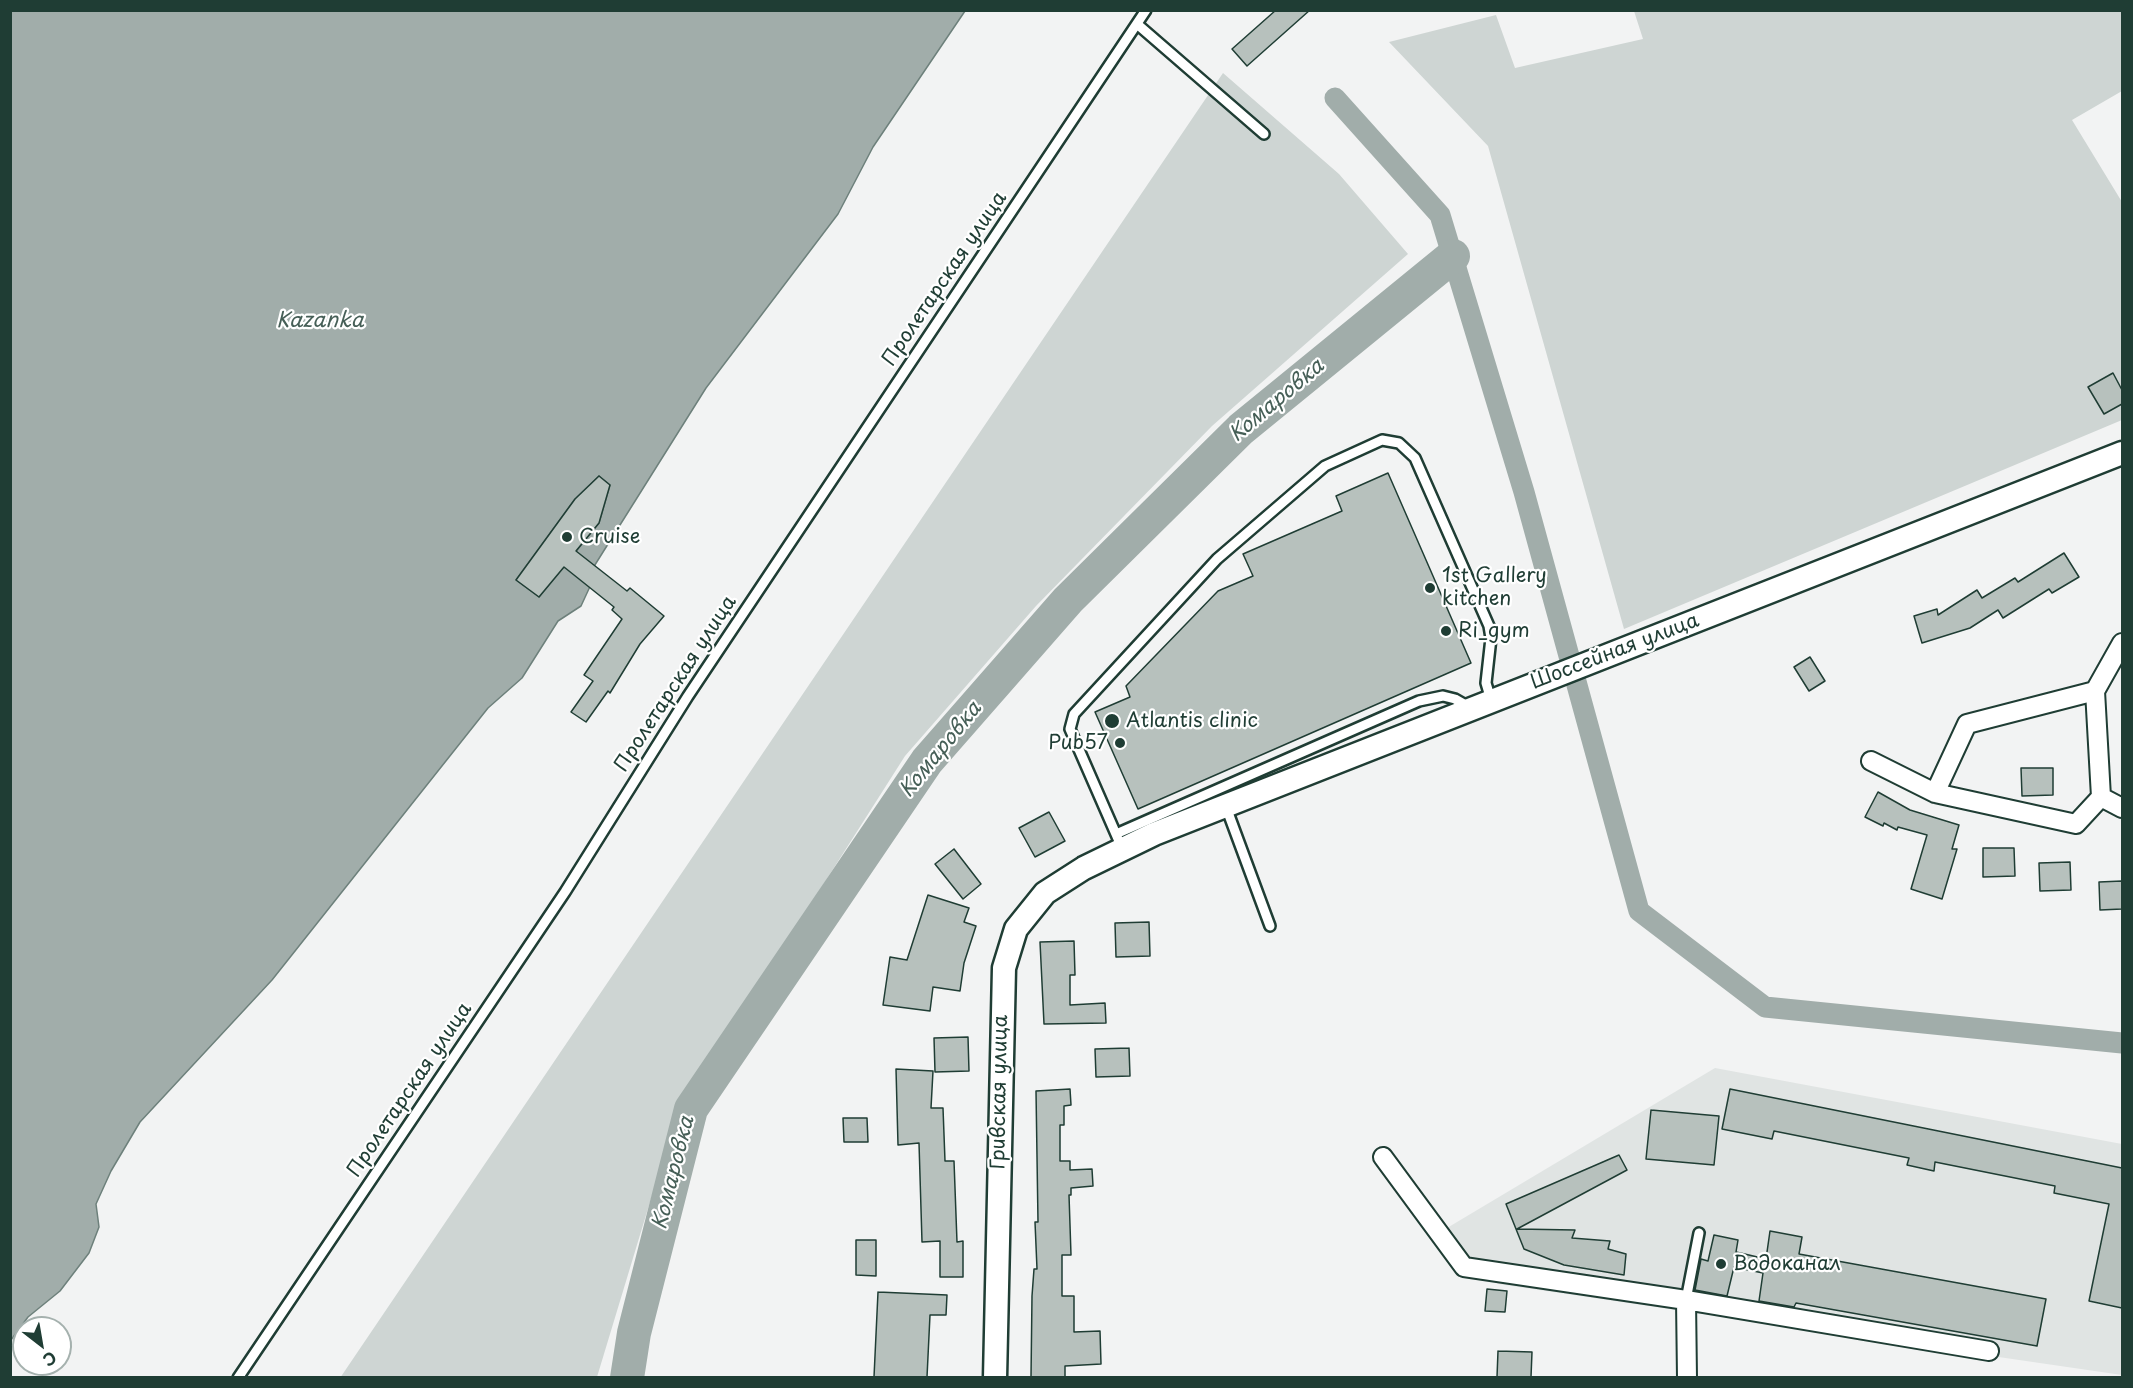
<!DOCTYPE html>
<html>
<head>
<meta charset="utf-8">
<style>
	body { margin:0 }
	#map { position:relative; width:2133px; height:1388px; overflow:hidden; background:#f2f3f3; font-family:"Playpen Sans",sans-serif }
	canvas { display:block }
	.frame { position:absolute; inset:0; border:12px solid #1f3d34; pointer-events:none }
	.north { position:absolute; left:12px; top:1316px; width:60px; height:60px; box-sizing:border-box; background:#fff; border:2px solid #a5b1ae; border-radius:50%; rotate:149deg; font-size:16px; font-weight:700; line-height:24px; text-align:center; color:#1f3d34 }
	.north::after { content:''; display:block; margin:auto; width:21px; height:27px; background:#1f3d34; clip-path:polygon(50% 0,100% 100%,50% 72%,0 100%) }
</style>
</head>
<body>
<div id="map">
<canvas width="2133" height="1388"></canvas>
<div class="frame"></div>
<div class="north">С</div>
</div>
<script>
const ctx = document.querySelector('canvas').getContext('2d');
ctx.lineJoin = 'round';
function fill(path, color) {
  ctx.fillStyle = color;
  ctx.fill(path, 'evenodd');
}
function poly(rows) {
  const path = new Path2D();
  for (const r of rows) {
    path.moveTo(r[0], r[1]);
    for (let i = 2; i < r.length; i += 2) path.lineTo(r[i], r[i + 1]);
  }
  return path;
}
function trace(path, color, width, dash) {
  ctx.strokeStyle = color;
  ctx.lineWidth = width;
  ctx.lineCap = dash ? 'butt' : 'round';
  ctx.setLineDash(dash || []);
  ctx.stroke(path);
}
function label(font, color, halo, rows, align = 'center') {
  ctx.font = font + ' "Playpen Sans",sans-serif';
  ctx.lineWidth = 4.5;
  ctx.setLineDash([]);
  ctx.textBaseline = 'middle';
  ctx.strokeStyle = halo;
  ctx.fillStyle = color;
  for (const [text, x, y, turn = 0] of rows) {
    ctx.save();
    ctx.translate(x, y);
    ctx.rotate((+turn || 0) * Math.PI / 180);
    ctx.textAlign = isNaN(turn) ? turn : align;
    if (halo) ctx.strokeText(text, 0, 0);
    ctx.fillText(text, 0, 0);
    ctx.restore();
  }
}
const built = poly([
	[1715,1068,2122,1144,2122,1375,1498,1284,1468,1264,1447,1228]
]);
const green = poly([
	[1634,11,2122,11,2122,91,2072,120,2122,202,2122,420,1624,629,1488,146,1389,42,1496,15,1515,68,1643,39],
	[1223,73,1339,174,1408,254,1212,426,1036,606,905,756,676,1116,597,1377,340,1378]
]);
const water = poly([
	[11,11,965,11,873,147,838,214,706,388,593,568,593,580,581,606,558,621,522,678,488,708,272,980,140,1122,111,1171,96,1204,99,1227,89,1253,60,1291,28,1317,11,1340,11,11],
	[599,476,610,485,599,523,539,597,516,580,575,499,599,476]
]);
const canal = poly([
	[1335,98,1440,215,1524,492,1639,911,1765,1007,2122,1043]
]);
const river = poly([
	[627,1378,634,1333,691,1109,927,761,1068,600,1241,429,1453,256]
]);
const building = poly([
	[1276,10,1310,10,1247,66,1232,49,1276,10],
	[2113,373,2122,390,2122,404,2104,414,2088,387,2113,373],
	[1388,473,1471,663,1138,809,1095,712,1130,697,1126,686,1218,591,1253,576,1243,554,1342,511,1336,496,1388,473],
	[599,476,610,485,599,523,576,551,627,591,630,588,664,616,640,644,610,693,608,691,586,722,571,712,593,681,584,675,622,619,612,610,614,607,564,567,539,597,516,580,575,499,599,476],
	[2064,553,2079,577,2052,593,2049,589,2003,618,1998,610,1970,628,1922,643,1914,616,1937,609,1938,615,1977,590,1982,598,2015,578,2018,582,2064,553],
	[1810,657,1825,681,1809,691,1794,667,1810,657],
	[2021,768,2053,768,2053,795,2022,796,2021,768],
	[1878,792,1910,810,1959,825,1952,849,1957,849,1942,899,1911,889,1927,835,1898,827,1897,830,1884,823,1883,826,1865,817,1878,792],
	[1049,812,1065,841,1035,857,1019,828,1049,812],
	[1983,848,2014,848,2015,876,1983,877,1983,848],
	[954,849,981,884,963,899,935,864,954,849],
	[2070,862,2071,890,2040,891,2039,863,2070,862],
	[2122,881,2122,909,2100,910,2099,882,2122,881],
	[928,895,969,908,964,922,976,926,964,963,960,991,933,987,930,1011,883,1005,890,957,907,960,928,895],
	[1149,922,1150,956,1116,957,1115,923,1149,922],
	[1074,941,1075,975,1070,975,1070,1005,1105,1003,1106,1023,1044,1024,1040,942,1074,941],
	[968,1037,969,1071,935,1072,934,1038,968,1037],
	[1129,1048,1130,1076,1096,1077,1095,1049,1129,1048],
	[896,1069,933,1071,931,1108,943,1108,945,1161,954,1161,957,1242,963,1241,963,1277,940,1277,940,1241,922,1242,919,1143,898,1145,896,1069],
	[1070,1089,1071,1105,1064,1106,1064,1125,1060,1125,1060,1161,1070,1161,1070,1170,1092,1169,1093,1186,1071,1188,1071,1195,1069,1195,1071,1255,1062,1255,1062,1296,1074,1296,1074,1332,1100,1331,1101,1364,1065,1366,1065,1377,1031,1377,1032,1296,1034,1269,1037,1269,1035,1222,1038,1222,1036,1091,1070,1089],
	[1730,1089,2122,1168,2122,1308,2089,1301,2109,1204,2054,1193,2055,1186,1935,1162,1934,1171,1907,1165,1909,1158,1774,1131,1772,1139,1722,1129,1730,1089],
	[1651,1110,1719,1116,1714,1165,1646,1159,1651,1110],
	[843,1118,867,1118,868,1142,844,1142,843,1118],
	[1619,1155,1627,1170,1517,1229,1575,1230,1572,1238,1610,1241,1608,1249,1626,1254,1624,1275,1564,1265,1524,1249,1506,1204,1619,1155],
	[1770,1231,1802,1237,1799,1254,2046,1299,2037,1346,1796,1303,1794,1307,1759,1301,1763,1273,1734,1267,1727,1296,1695,1290,1701,1259,1708,1261,1714,1235,1738,1240,1736,1252,1766,1259,1770,1231],
	[856,1240,876,1240,876,1276,856,1275,856,1240],
	[1487,1289,1507,1291,1505,1312,1485,1311,1487,1289],
	[878,1292,947,1295,946,1315,930,1315,927,1377,874,1377,878,1292],
	[1498,1351,1532,1352,1531,1377,1497,1377,1498,1351]
]);
const service = poly([
	[1137,24,1264,134],
	[1226,807,1270,926],
	[1116,834,1419,701,1443,696,1455,699,1469,707],
	[1122,848,1070,729,1074,714,1217,559,1325,466,1382,440,1399,443,1415,458,1489,626,1491,638,1486,683,1491,700],
	[1686,1300,1699,1233],
	[238,1378,565,892,688,696,1146,10]
]);
const minor = poly([
	[2122,643,2095,691,1967,724,1935,793,2076,824,2101,797,2122,808],
	[2095,691,2101,797],
	[1871,761,1935,793],
	[1383,1157,1464,1267,1686,1300,1989,1351],
	[1686,1300,1687,1378]
]);
const tertiary = poly([
	[995,1378,1004,968,1016,929,1045,893,1084,868,1154,834,2122,453]
]);
const markers = [
	[567,537,6,"#1f3d34"],
	[1430,588,6,"#1f3d34"],
	[1446,631,6,"#1f3d34"],
	[1112,721,8,"#1f3d34"],
	[1120,743,6,"#1f3d34"],
	[1721,1264,6,"#1f3d34"]
];
const streetNames = [
	["Пролетарская улица",945,279,-56],
	["Шоссейная улица",1615,652,-21],
	["Пролетарская улица",676,684,-57],
	["Пролетарская улица",410,1090,-56],
	["Гривская улица",1000,1092,-89]
];
const poiNames = [
	["Cruise",579,537],
	["1st Gallery",1442,576],
	["kitchen",1442,599],
	["Ri_gym",1458,631],
	["Atlantis clinic",1126,721],
	["Pub57",1108,743,"right"],
	["Водоканал",1733,1264]
];
const waterNames = [
	["Kazanka",320,321],
	["Комаровка",1277,401,-40],
	["Комаровка",941,750,-51],
	["Комаровка",674,1173,-76]
];
fill(built, '#e0e4e3');
fill(green, '#ced5d3');
fill(water, '#a1adaa');
trace(water, '#6d807b', 1.5);
trace(canal, '#a1adaa', 21);
trace(river, '#a1adaa', 34);
fill(building, '#b7c1bd');
trace(building, '#1f3d34', 1.5);
trace(service, '#1f3d34', 14);
trace(minor, '#1f3d34', 22);
trace(tertiary, '#1f3d34', 27);
trace(service, '#fff', 9);
trace(minor, '#fff', 18);
trace(tertiary, '#fff', 22);
for (const [x, y, r, color] of markers) {
  const dot = new Path2D();
  dot.arc(x, y, r, 0, 2 * Math.PI);
  ctx.fillStyle = color;
  ctx.fill(dot);
  trace(dot, '#fff', 2);
}
label('20px', '#1f3d34', '#fff', streetNames);
label('20px', '#1f3d34', '#fff', poiNames, 'left');
label('italic 21px', '#465f57', '#fff', waterNames);
</script>
</body>
</html>
